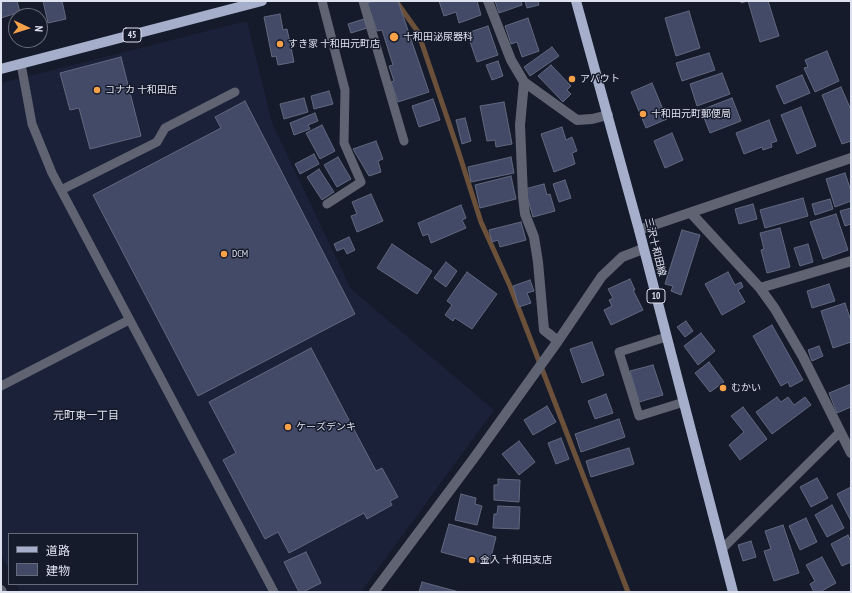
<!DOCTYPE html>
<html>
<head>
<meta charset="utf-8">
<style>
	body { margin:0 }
	#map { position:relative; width:852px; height:593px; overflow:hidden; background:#161b2c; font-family:"PT Sans Narrow","Noto Sans JP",sans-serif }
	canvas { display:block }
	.frame { position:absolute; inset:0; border:2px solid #dee2ef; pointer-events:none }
	.legend { position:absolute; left:8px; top:533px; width:130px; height:52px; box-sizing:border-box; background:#161b2c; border:1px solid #666b7a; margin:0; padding:5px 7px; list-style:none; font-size:12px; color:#dee2ef }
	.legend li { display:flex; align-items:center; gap:8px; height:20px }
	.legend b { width:20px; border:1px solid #666b7a }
	.north { position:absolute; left:8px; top:8px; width:40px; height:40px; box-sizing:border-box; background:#161b2c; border:1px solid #666b7a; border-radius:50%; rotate:94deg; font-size:11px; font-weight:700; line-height:16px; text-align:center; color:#dee2ef }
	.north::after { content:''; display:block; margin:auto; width:14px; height:18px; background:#f7a149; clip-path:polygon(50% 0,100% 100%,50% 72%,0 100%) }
</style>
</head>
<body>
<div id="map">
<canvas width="852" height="593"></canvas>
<div class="frame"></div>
<ul class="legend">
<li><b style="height:5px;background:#a5aecb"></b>道路</li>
<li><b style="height:11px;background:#424a67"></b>建物</li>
</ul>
<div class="north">N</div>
</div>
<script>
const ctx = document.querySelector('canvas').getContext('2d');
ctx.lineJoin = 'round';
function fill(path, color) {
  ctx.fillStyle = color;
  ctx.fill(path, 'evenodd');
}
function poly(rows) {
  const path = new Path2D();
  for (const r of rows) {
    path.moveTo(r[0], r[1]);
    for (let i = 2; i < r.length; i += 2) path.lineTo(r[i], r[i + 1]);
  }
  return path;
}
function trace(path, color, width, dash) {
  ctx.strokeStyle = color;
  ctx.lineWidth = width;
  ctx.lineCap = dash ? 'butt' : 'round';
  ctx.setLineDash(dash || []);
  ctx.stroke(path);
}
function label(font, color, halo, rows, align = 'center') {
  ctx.font = font + ' "PT Sans Narrow","Noto Sans JP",sans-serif';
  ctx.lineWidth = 3;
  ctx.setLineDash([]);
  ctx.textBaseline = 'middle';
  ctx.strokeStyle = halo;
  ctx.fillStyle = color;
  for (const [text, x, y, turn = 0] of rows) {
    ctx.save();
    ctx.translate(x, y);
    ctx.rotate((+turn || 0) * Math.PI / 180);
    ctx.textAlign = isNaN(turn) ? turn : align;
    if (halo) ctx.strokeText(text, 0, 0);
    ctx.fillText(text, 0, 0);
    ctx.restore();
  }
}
const built = poly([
	[247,21,272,123,351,289,494,410,361,592,20,592,16,584,137,584,137,534,9,534,9,570,1,554,1,83]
]);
const stream = poly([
	[396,1,418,32,456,144,481,222,510,286,628,592]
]);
const building = poly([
	[1,1,17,1,20,12,1,18,1,1],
	[43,1,62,1,66,19,48,23,43,1],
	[374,1,398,1,429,92,398,102,391,82,394,81,389,66,393,65,382,30,377,31,367,3,374,1],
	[439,1,477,1,481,15,459,23,456,12,444,16,439,1],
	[495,1,521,1,522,5,499,13,495,1],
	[525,1,538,1,539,5,527,8,525,1],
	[741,1,768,1,779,36,760,42,748,1,741,3,741,1],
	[689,11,700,48,676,56,665,18,689,11],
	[280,14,283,30,287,29,294,62,278,65,276,56,272,57,264,17,280,14],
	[528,18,539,51,522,57,517,42,511,44,505,26,528,18],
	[364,19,367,28,351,33,348,24,364,19],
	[488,26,498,55,477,62,467,33,488,26],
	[552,47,559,56,530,76,524,67,552,47],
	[827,51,839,81,815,92,804,68,808,67,805,60,827,51],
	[709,53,715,70,682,81,676,63,709,53],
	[121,57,141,136,90,149,79,108,70,110,60,73,121,57],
	[498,61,503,76,492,80,486,65,498,61],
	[551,65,571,86,567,90,571,94,563,102,538,76,551,65],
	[722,73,730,94,697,106,690,84,722,73],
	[802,75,810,93,784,104,776,86,802,75],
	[652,83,667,119,646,128,631,92,652,83],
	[841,87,851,110,851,141,842,144,822,95,841,87],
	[329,91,333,104,314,109,311,96,329,91],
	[304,98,308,112,284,119,280,104,304,98],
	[732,98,741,121,710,133,701,110,732,98],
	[433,99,440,120,419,127,412,106,433,99],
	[245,101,355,314,198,396,93,195,221,128,215,117,245,101],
	[504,102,512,144,496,147,495,140,487,141,480,106,504,102],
	[801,107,816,146,797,154,781,115,801,107],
	[315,113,318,121,308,125,310,129,294,135,290,123,315,113],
	[465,118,471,141,462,144,456,120,465,118],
	[769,120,777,141,771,143,772,147,763,150,762,147,744,154,736,133,769,120],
	[322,125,335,151,320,159,306,133,322,125],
	[562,127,566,140,572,137,577,151,572,153,575,164,554,172,541,134,562,127],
	[672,133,683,160,665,168,654,141,672,133],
	[376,141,383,159,378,161,381,172,369,176,353,149,376,141],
	[314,154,319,164,300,174,295,164,314,154],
	[338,157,351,179,337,187,324,165,338,157],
	[511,157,514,173,471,182,468,167,511,157],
	[319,169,334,192,322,200,307,177,319,169],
	[845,173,851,191,851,201,835,207,826,179,845,173],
	[511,176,516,199,480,208,475,185,511,176],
	[565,180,571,198,559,202,553,184,565,180],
	[544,184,547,195,550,194,555,211,533,217,525,189,544,184],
	[371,194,383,221,357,232,351,216,357,214,352,202,371,194],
	[803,198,808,216,765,228,760,210,803,198],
	[830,199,833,209,815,215,812,204,830,199],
	[753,204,757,219,739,224,735,209,753,204],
	[461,205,466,218,462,220,466,228,431,243,428,234,423,236,418,223,461,205],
	[851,208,851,224,845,226,840,211,851,208],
	[836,214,848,250,823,259,810,222,836,214],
	[521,222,526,240,500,247,498,240,492,242,489,230,521,222],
	[780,228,790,267,767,273,761,250,764,249,760,233,780,228],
	[682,230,700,235,681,295,671,291,673,286,665,284,682,230],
	[349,237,355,250,347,254,344,248,337,251,334,244,349,237],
	[392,244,432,271,417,294,377,268,392,244],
	[808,244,813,262,800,266,794,248,808,244],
	[446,262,457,271,446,287,434,278,446,262],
	[467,272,497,294,472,329,455,318,453,321,445,315,452,305,447,301,467,272],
	[728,272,735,285,741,282,743,287,738,290,745,302,722,315,705,284,728,272],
	[630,279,635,290,633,290,643,310,611,325,604,310,612,306,609,300,613,298,608,289,630,279],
	[530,280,534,291,527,293,531,303,519,307,513,286,530,280],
	[829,284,835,301,812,308,807,291,829,284],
	[845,303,851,321,851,342,833,348,821,311,845,303],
	[686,321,693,331,685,337,677,327,686,321],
	[772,325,803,380,790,387,788,382,781,386,753,336,772,325],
	[701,333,715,351,698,365,684,346,701,333],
	[592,342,604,375,582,383,570,349,592,342],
	[819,346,823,356,812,361,808,350,819,346],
	[311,348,376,471,382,468,398,497,390,501,392,505,367,519,364,513,289,553,278,532,265,539,223,460,236,453,209,402,311,348],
	[709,362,724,382,710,392,695,373,709,362],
	[653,365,663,395,639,402,630,371,653,365],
	[851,384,851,407,837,413,829,393,851,384],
	[606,394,613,413,595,419,588,401,606,394],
	[777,397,781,402,788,397,794,405,805,397,811,405,772,434,756,412,777,397],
	[547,406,556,422,533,435,524,420,547,406],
	[743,407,767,439,740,460,729,445,744,432,731,416,743,407],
	[619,419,625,437,581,452,575,434,619,419],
	[561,438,569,459,556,464,548,443,561,438],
	[519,441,535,462,519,475,502,454,519,441],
	[629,448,634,464,591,477,586,461,629,448],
	[817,478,828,498,811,507,800,487,817,478],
	[498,479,520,480,519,502,494,500,494,485,498,485,498,479],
	[851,487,851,521,837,494,851,487],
	[461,494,476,498,475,504,482,506,477,525,455,520,461,494],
	[832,505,844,528,827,537,815,515,832,505],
	[498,506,520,507,519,529,493,528,494,514,497,514,498,506],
	[806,518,817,542,800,550,789,526,806,518],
	[449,524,496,537,489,565,441,552,449,524],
	[783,525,799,573,774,581,764,551,771,549,765,531,783,525],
	[848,535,851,542,851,562,842,566,831,544,848,535],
	[751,541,756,557,743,561,738,545,751,541],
	[306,552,321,583,303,592,299,592,284,562,306,552],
	[822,557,836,583,820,592,814,592,810,584,815,581,806,565,822,557],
	[422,582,459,592,419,592,422,582]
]);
const service = poly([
	[322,1,345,90,344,143,361,182,327,204],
	[363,1,404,141],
	[21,64,32,124,52,173,274,592],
	[61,190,157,142,165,128,235,92],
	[666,337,619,352,639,416,684,402],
	[1,386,129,320],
	[722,549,840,432]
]);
const minor = poly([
	[488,1,511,60,524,82,577,120,592,119,608,115],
	[524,82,520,125,523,196,525,214,534,237,538,262,544,330,558,341],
	[691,213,760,288,775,309,803,357,851,453],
	[639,230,851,158],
	[760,288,851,261],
	[374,592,474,458,558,341,602,276,622,257,643,249]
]);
const tertiary = poly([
	[1,590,2,592]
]);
const primary = poly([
	[576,1,639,230,733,592],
	[1,69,262,1]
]);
const markers = [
	[394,37,5,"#f7a149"],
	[280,44,4,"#f7a149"],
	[572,79,4,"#f7a149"],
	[97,90,4,"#f7a149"],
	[643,114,4,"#f7a149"],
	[224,254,4,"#f7a149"],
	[723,388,4,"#f7a149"],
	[288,427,4,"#f7a149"],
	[472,560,4,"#f7a149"]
];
const shields = [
	[132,35,18],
	[656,296,18]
];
const shieldNames = [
	["45",132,35],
	["10",656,296]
];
const poiNames = [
	["十和田泌尿器科",403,37],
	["すき家 十和田元町店",288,44],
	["アバウト",580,79],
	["コナカ 十和田店",105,90],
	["十和田元町郵便局",651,114],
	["DCM",232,254],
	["むかい",731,388],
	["ケーズデンキ",296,427],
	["金入 十和田支店",480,560]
];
const streetNames = [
	["三沢十和田線",655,247,76]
];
const neighbourhoodNames = [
	["元町東一丁目",86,416]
];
fill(built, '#1b2138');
trace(stream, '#6c513a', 5);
fill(building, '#424a67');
trace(building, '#62687e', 1);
trace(service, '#606472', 9);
trace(minor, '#606472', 10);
trace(tertiary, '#606472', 10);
trace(primary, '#a5aecb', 10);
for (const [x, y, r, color] of markers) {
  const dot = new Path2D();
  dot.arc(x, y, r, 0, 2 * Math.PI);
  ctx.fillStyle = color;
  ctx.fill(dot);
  trace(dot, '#161b2c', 1.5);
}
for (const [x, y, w] of shields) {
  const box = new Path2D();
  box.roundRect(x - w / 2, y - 7, w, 14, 3);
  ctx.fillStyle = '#161b2c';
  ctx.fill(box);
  trace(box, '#dee2ef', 1);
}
label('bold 9px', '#dee2ef', null, shieldNames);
label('10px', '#dee2ef', '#161b2c', poiNames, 'left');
label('10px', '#dee2ef', '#161b2c', streetNames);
label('11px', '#dee2ef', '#161b2c', neighbourhoodNames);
</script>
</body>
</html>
